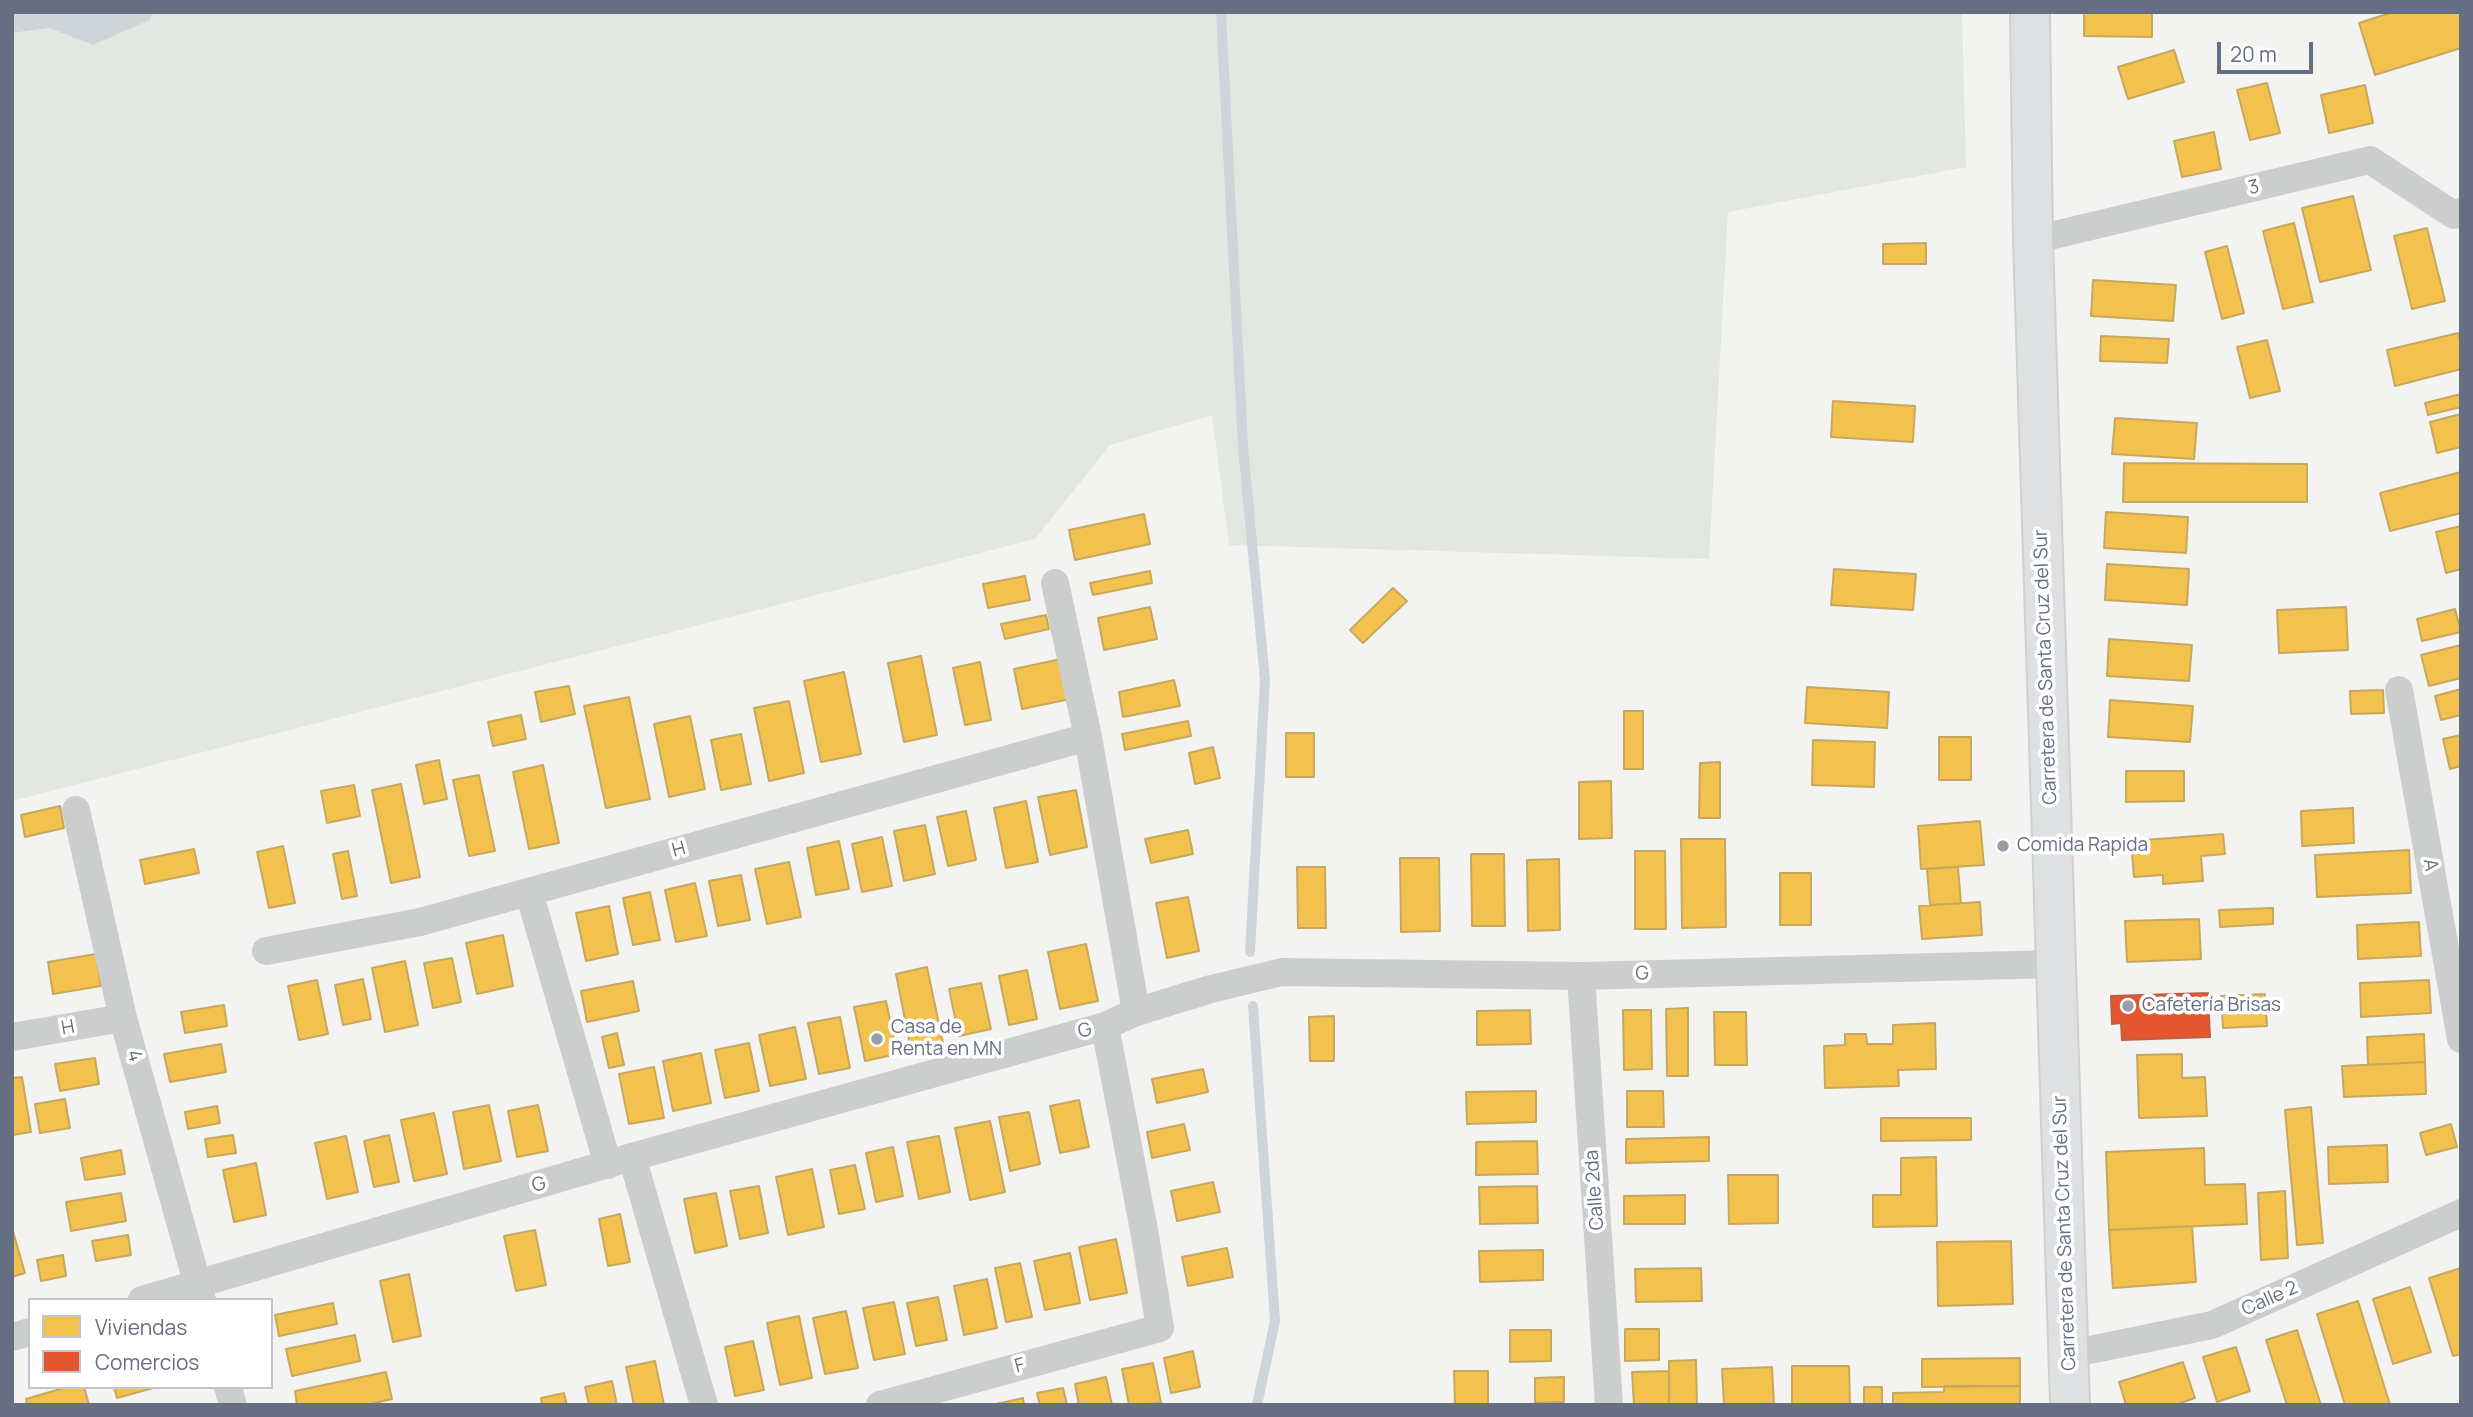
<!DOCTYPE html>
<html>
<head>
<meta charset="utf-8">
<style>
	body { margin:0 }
	#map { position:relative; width:2473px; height:1417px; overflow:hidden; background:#f3f4f2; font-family:Manrope,sans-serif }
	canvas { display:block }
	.frame { position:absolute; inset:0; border:14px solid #656f81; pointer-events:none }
	.legend { position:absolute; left:28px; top:1298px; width:245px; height:91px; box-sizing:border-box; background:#fff; border:2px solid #c1c5cd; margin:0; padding:9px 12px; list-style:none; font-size:21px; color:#656f81 }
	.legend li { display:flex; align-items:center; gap:14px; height:35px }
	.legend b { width:35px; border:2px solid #c1c5cd }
	.scale { position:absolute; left:2217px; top:42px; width:96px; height:32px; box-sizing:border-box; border:4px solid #656f81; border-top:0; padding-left:9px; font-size:21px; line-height:24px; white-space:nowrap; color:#656f81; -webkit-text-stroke:5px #fff; paint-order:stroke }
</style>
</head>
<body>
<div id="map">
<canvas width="2473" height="1417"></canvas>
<div class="frame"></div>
<ul class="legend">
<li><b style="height:19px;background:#f2c14e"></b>Viviendas</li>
<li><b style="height:19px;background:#e4572e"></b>Comercios</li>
</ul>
<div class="scale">20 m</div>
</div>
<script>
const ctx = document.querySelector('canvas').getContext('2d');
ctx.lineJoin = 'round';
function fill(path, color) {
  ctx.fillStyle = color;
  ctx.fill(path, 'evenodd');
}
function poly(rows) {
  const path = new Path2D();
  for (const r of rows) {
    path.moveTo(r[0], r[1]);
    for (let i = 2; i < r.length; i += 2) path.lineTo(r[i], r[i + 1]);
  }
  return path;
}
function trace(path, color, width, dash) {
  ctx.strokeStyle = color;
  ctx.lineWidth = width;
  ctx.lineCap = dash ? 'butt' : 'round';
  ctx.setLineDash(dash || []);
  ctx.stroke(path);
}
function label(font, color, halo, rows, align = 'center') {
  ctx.font = font + ' Manrope,sans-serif';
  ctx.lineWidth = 7;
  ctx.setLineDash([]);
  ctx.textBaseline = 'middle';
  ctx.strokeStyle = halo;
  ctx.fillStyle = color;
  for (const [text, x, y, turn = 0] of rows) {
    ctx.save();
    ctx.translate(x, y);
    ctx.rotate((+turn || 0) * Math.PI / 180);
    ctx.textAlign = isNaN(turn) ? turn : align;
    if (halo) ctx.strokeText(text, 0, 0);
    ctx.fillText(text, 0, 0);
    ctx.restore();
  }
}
const green = poly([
	[153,12,1962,12,1966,167,1728,212,1709,559,1229,545,1212,415,1110,445,1035,539,12,801,12,33,49,28,93,45,150,20]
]);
const water = poly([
	[12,12,153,12,150,20,93,45,49,28,12,33]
]);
const homes = poly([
	[2084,12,2152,12,2152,37,2084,36,2084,12],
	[2393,12,2461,12,2461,48,2375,75,2359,23,2393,12],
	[2174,50,2184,82,2128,99,2118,67,2174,50],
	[2267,83,2280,133,2250,140,2237,90,2267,83],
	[2365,85,2373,123,2329,133,2321,95,2365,85],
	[2214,132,2221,169,2182,177,2174,141,2214,132],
	[2353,196,2371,270,2320,282,2302,208,2353,196],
	[2294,223,2313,302,2283,309,2263,231,2294,223],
	[2427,228,2445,301,2412,309,2394,236,2427,228],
	[1926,243,1926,264,1883,264,1883,244,1926,243],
	[2227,246,2244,313,2222,319,2205,252,2227,246],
	[2093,280,2176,285,2173,321,2091,316,2093,280],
	[2458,333,2461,345,2461,369,2395,386,2387,350,2458,333],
	[2101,336,2169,339,2167,363,2100,361,2101,336],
	[2267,340,2280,391,2250,398,2237,347,2267,340],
	[2461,394,2461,407,2428,415,2425,403,2461,394],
	[1833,401,1915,406,1913,442,1831,437,1833,401],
	[2461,414,2461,447,2437,453,2430,422,2461,414],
	[2115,418,2197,423,2194,459,2112,454,2115,418],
	[2124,463,2307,464,2307,502,2123,502,2124,463],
	[2461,472,2461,513,2390,531,2380,493,2461,472],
	[2106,512,2188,517,2186,553,2104,548,2106,512],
	[1144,514,1150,544,1075,560,1069,530,1144,514],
	[2461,526,2461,569,2446,573,2436,532,2461,526],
	[2107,564,2189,569,2187,605,2105,600,2107,564],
	[1834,569,1916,574,1913,610,1831,605,1834,569],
	[1150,571,1152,583,1093,595,1090,583,1150,571],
	[1025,576,1030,600,988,608,983,584,1025,576],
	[1393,588,1407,601,1363,643,1350,630,1393,588],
	[1150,607,1157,639,1104,650,1098,618,1150,607],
	[2346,607,2348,650,2279,653,2277,610,2346,607],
	[2455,609,2461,632,2422,641,2417,619,2455,609],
	[1046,615,1049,629,1005,639,1001,624,1046,615],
	[2109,639,2192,645,2189,681,2107,676,2109,639],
	[2461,645,2461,678,2429,686,2421,655,2461,645],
	[921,656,937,735,904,742,888,663,921,656],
	[1061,659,1070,699,1022,709,1014,669,1061,659],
	[980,662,991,720,965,725,953,668,980,662],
	[844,672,861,754,821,762,804,681,844,672],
	[1174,680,1180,706,1123,717,1119,692,1174,680],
	[569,686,575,714,541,722,535,692,569,686],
	[1807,687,1889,692,1887,728,1805,723,1807,687],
	[2461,689,2461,715,2441,720,2435,696,2461,689],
	[2383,690,2384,713,2351,714,2350,691,2383,690],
	[629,697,650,799,606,808,584,706,629,697],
	[2110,700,2193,706,2190,742,2108,737,2110,700],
	[789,701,804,773,769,781,754,708,789,701],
	[1624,711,1643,711,1643,769,1624,769,1624,711],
	[521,715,526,739,493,746,488,722,521,715],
	[690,716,705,789,669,797,654,724,690,716],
	[1188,721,1191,736,1125,750,1122,734,1188,721],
	[1286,733,1314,733,1314,777,1286,777,1286,733],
	[741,734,751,784,721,790,711,740,741,734],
	[2461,735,2461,766,2450,769,2443,739,2461,735],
	[1939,737,1971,737,1971,780,1939,780,1939,737],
	[1813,740,1875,742,1874,787,1812,785,1813,740],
	[1213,747,1220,778,1195,784,1189,753,1213,747],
	[439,760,447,799,424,804,416,765,439,760],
	[1720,762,1720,818,1699,818,1700,763,1720,762],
	[543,765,559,843,529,849,513,772,543,765],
	[2126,771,2184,771,2184,801,2126,802,2126,771],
	[479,775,495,851,469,856,453,780,479,775],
	[1611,781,1612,838,1579,839,1579,782,1611,781],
	[401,784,420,877,391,883,372,790,401,784],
	[354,785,360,816,327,823,321,791,354,785],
	[1076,790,1087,847,1050,855,1038,797,1076,790],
	[1026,801,1038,862,1006,868,994,808,1026,801],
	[60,806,64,828,25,837,21,815,60,806],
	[2353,808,2354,843,2302,846,2301,811,2353,808],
	[966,811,976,860,948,866,937,817,966,811],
	[1980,821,1984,865,1921,869,1918,826,1980,821],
	[925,825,935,874,904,881,894,831,925,825],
	[1188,830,1193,854,1151,863,1145,839,1188,830],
	[2223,834,2225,854,2201,856,2203,881,2163,884,2163,875,2134,877,2131,841,2223,834],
	[882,837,892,886,862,892,852,844,882,837],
	[1681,839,1725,839,1726,927,1682,928,1681,839],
	[839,841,849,889,816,895,807,848,839,841],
	[283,846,295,903,269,908,257,852,283,846],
	[194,849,199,873,145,884,140,860,194,849],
	[2409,850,2411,893,2317,897,2315,855,2409,850],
	[348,851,357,896,342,899,333,854,348,851],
	[1635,851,1665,851,1666,929,1635,929,1635,851],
	[1471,854,1504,854,1505,926,1472,926,1471,854],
	[1400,858,1439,858,1440,931,1401,932,1400,858],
	[1559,859,1560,930,1528,931,1527,860,1559,859],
	[789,862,801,917,767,924,755,869,789,862],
	[1297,867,1325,867,1326,928,1298,928,1297,867],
	[1958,867,1961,903,1930,905,1927,869,1958,867],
	[1780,873,1811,873,1811,925,1780,925,1780,873],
	[741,875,750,920,718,926,709,881,741,875],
	[695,883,707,936,676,942,665,890,695,883],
	[650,892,660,940,633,945,623,898,650,892],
	[1188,897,1199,951,1167,958,1156,903,1188,897],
	[1980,902,1982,935,1922,939,1919,906,1980,902],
	[609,906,618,954,586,961,576,913,609,906],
	[2273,908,2273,924,2220,927,2219,910,2273,908],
	[2199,919,2201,959,2127,962,2125,921,2199,919],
	[2419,922,2421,956,2358,959,2357,925,2419,922],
	[503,935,513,986,477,994,466,943,503,935],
	[1086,944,1098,1001,1060,1009,1048,952,1086,944],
	[96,954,101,986,53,994,48,962,96,954],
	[452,958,461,1002,433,1008,424,963,452,958],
	[405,961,418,1025,385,1032,372,968,405,961],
	[927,967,943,1043,911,1050,896,974,927,967],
	[1027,970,1037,1019,1009,1025,999,976,1027,970],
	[363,979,371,1019,343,1025,335,985,363,979],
	[317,980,328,1034,299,1040,288,986,317,980],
	[2429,980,2431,1013,2361,1017,2360,983,2429,980],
	[633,981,639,1011,587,1022,581,991,633,981],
	[981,983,991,1029,959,1036,949,989,981,983],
	[2265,994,2267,1026,2223,1028,2221,996,2265,994],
	[886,1001,897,1054,865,1061,854,1007,886,1001],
	[224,1005,227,1026,185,1033,181,1012,224,1005],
	[1688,1008,1688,1076,1667,1076,1666,1009,1688,1008],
	[1530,1010,1531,1044,1477,1045,1477,1011,1530,1010],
	[1623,1010,1651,1010,1652,1069,1624,1070,1623,1010],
	[1714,1012,1746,1012,1747,1065,1715,1065,1714,1012],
	[1334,1016,1334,1061,1310,1061,1309,1017,1334,1016],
	[840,1017,850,1068,819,1074,808,1023,840,1017],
	[1935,1023,1936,1069,1898,1070,1899,1086,1825,1088,1824,1046,1845,1045,1845,1034,1866,1034,1867,1044,1893,1044,1893,1025,1935,1023],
	[795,1027,806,1079,770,1086,759,1035,795,1027],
	[617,1033,624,1065,609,1068,602,1037,617,1033],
	[2424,1034,2425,1062,2368,1065,2367,1037,2424,1034],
	[749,1043,759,1091,725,1098,715,1050,749,1043],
	[221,1044,226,1072,170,1082,164,1054,221,1044],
	[701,1053,711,1103,673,1111,663,1061,701,1053],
	[2182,1054,2182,1078,2205,1077,2207,1116,2139,1118,2137,1055,2182,1054],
	[95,1058,99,1084,60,1091,55,1064,95,1058],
	[2425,1062,2426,1094,2344,1097,2342,1066,2425,1062],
	[654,1067,664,1118,629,1124,619,1074,654,1067],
	[1203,1069,1208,1092,1157,1103,1152,1079,1203,1069],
	[22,1077,31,1132,13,1135,12,1078,22,1077],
	[1536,1091,1536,1122,1467,1124,1466,1092,1536,1091],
	[1627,1091,1663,1091,1664,1127,1627,1127,1627,1091],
	[65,1099,70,1128,40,1133,35,1104,65,1099],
	[1079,1100,1089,1147,1060,1153,1050,1106,1079,1100],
	[489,1105,501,1161,464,1169,453,1112,489,1105],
	[538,1105,548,1151,517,1157,508,1111,538,1105],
	[217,1106,220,1123,188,1129,185,1112,217,1106],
	[2311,1107,2323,1243,2297,1245,2285,1110,2311,1107],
	[1029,1112,1040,1164,1010,1171,999,1117,1029,1112],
	[434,1113,447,1174,414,1181,401,1120,434,1113],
	[1881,1118,1971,1118,1971,1140,1881,1141,1881,1118],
	[990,1121,1005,1192,970,1200,955,1128,990,1121],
	[1184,1124,1190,1150,1152,1158,1147,1132,1184,1124],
	[2451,1124,2457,1147,2426,1155,2420,1133,2451,1124],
	[233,1135,236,1153,208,1157,205,1139,233,1135],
	[389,1135,399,1182,374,1187,364,1141,389,1135],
	[346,1136,358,1192,327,1199,315,1143,346,1136],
	[939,1136,950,1192,919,1199,907,1142,939,1136],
	[1709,1137,1709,1161,1626,1163,1626,1139,1709,1137],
	[1537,1141,1538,1174,1476,1175,1476,1142,1537,1141],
	[2387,1145,2388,1182,2329,1184,2328,1147,2387,1145],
	[893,1147,903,1196,876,1202,866,1153,893,1147],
	[2204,1148,2205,1185,2245,1184,2247,1224,2109,1230,2106,1152,2204,1148],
	[121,1150,125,1174,85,1180,81,1158,121,1150],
	[1936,1157,1937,1226,1873,1227,1873,1195,1901,1195,1901,1158,1936,1157],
	[256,1163,266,1215,234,1222,223,1170,256,1163],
	[855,1165,865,1209,839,1214,830,1170,855,1165],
	[812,1169,824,1227,788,1235,776,1177,812,1169],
	[1728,1175,1778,1175,1778,1223,1729,1224,1728,1175],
	[1213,1182,1220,1212,1177,1221,1171,1191,1213,1182],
	[759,1186,768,1233,740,1239,730,1191,759,1186],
	[1537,1186,1538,1223,1480,1224,1479,1187,1537,1186],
	[2285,1191,2288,1258,2261,1260,2258,1193,2285,1191],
	[121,1193,126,1221,71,1231,66,1202,121,1193],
	[716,1193,727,1246,695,1253,684,1199,716,1193],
	[1685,1195,1685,1224,1624,1224,1624,1196,1685,1195],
	[620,1214,630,1262,608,1266,599,1219,620,1214],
	[2192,1226,2196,1282,2113,1288,2109,1230,2192,1226],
	[12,1228,25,1273,12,1277,12,1228],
	[535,1230,546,1285,516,1291,504,1236,535,1230],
	[128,1235,131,1255,96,1261,92,1241,128,1235],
	[1116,1239,1127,1293,1090,1300,1079,1247,1116,1239],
	[2011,1241,2013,1304,1938,1306,1937,1242,2011,1241],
	[1227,1248,1233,1277,1188,1286,1182,1257,1227,1248],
	[1543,1250,1543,1280,1480,1282,1479,1251,1543,1250],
	[1070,1253,1080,1303,1045,1310,1034,1261,1070,1253],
	[63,1255,66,1276,41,1281,37,1260,63,1255],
	[1020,1263,1032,1317,1006,1322,995,1268,1020,1263],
	[1701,1268,1702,1301,1636,1302,1635,1269,1701,1268],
	[2461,1268,2461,1354,2453,1356,2429,1278,2461,1268],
	[409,1274,421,1336,393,1342,380,1281,409,1274],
	[987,1279,997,1328,964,1335,954,1286,987,1279],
	[2410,1287,2431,1352,2393,1364,2373,1299,2410,1287],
	[938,1297,947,1340,916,1346,907,1303,938,1297],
	[2358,1301,2390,1405,2345,1405,2317,1314,2358,1301],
	[894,1302,905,1354,874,1360,863,1308,894,1302],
	[333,1303,337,1324,279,1336,275,1315,333,1303],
	[846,1311,858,1368,825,1374,813,1318,846,1311],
	[799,1316,812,1378,780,1385,767,1323,799,1316],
	[1625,1329,1659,1329,1659,1360,1625,1361,1625,1329],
	[1510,1330,1551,1330,1551,1361,1510,1362,1510,1330],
	[2297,1330,2321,1405,2287,1405,2266,1340,2297,1330],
	[355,1335,360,1361,292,1376,286,1349,355,1335],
	[753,1341,764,1390,735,1396,725,1347,753,1341],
	[2236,1347,2250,1391,2217,1402,2203,1357,2236,1347],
	[1193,1351,1200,1387,1171,1393,1164,1358,1193,1351],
	[2020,1358,2020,1386,1922,1387,1922,1359,2020,1358],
	[1696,1360,1697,1405,1669,1405,1669,1361,1696,1360],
	[655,1361,664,1405,634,1405,626,1367,655,1361],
	[2183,1362,2195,1398,2175,1405,2126,1405,2119,1382,2183,1362],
	[1153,1363,1161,1403,1129,1405,1122,1369,1153,1363],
	[1792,1366,1849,1366,1850,1404,1792,1405,1792,1366],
	[1772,1367,1774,1405,1724,1405,1722,1369,1772,1367],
	[1454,1371,1488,1371,1488,1405,1455,1405,1454,1371],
	[1669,1371,1669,1405,1634,1405,1632,1372,1669,1371],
	[386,1372,392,1399,366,1405,297,1405,295,1391,386,1372],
	[1106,1377,1112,1405,1079,1405,1075,1384,1106,1377],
	[1564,1377,1564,1402,1535,1403,1535,1378,1564,1377],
	[612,1381,617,1405,589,1405,585,1387,612,1381],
	[1944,1386,2020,1386,2020,1405,1893,1405,1893,1393,1944,1392,1944,1386],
	[67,1387,84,1387,89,1405,27,1405,26,1399,67,1387],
	[114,1387,157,1387,117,1398,114,1387],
	[1864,1387,1882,1387,1882,1405,1864,1405,1864,1387],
	[1063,1388,1067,1405,1040,1405,1037,1393,1063,1388],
	[564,1393,567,1405,542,1405,541,1398,564,1393],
	[1023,1398,1024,1405,992,1405,1023,1398]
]);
const shops = poly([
	[2208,993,2210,1037,2122,1040,2121,1023,2112,1024,2111,996,2208,993]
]);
const stream = poly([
	[1221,12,1243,447,1265,680,1250,952],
	[1253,1006,1275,1321,1257,1405]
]);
const minor = poly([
	[2033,240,2370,160,2454,215,2461,212],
	[1055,583,1088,737,1136,1012],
	[2399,690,2461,1039],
	[76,810,123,1018,202,1300],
	[529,892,608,1165],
	[266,951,420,922,1088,737],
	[1581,976,1609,1405],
	[12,1037,123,1018],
	[632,1157,704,1405],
	[142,1300,632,1157,1105,1026,1136,1012,1211,989,1282,972,1581,976,2055,964],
	[12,1337,30,1332],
	[2070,1354,2212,1325,2461,1213],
	[228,1387,233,1405],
	[880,1405,1160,1328,1144,1230,1105,1026]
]);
const secondary = poly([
	[2030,12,2033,240,2070,1405]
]);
const markers = [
	[2003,846,7,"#979ea9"],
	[2128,1006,7,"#979ea9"],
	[877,1039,7,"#979ea9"]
];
const streetNames = [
	["3",2254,188,-13],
	["Carretera de Santa Cruz del Sur",2046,667,-92],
	["H",679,850,-15],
	["A",2430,865,80],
	["G",1642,974,-1],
	["H",68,1028,-10],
	["G",1085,1031,-16],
	["4",134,1056,74],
	["G",539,1185,-16],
	["Calle 2da",1595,1190,-94],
	["Carretera de Santa Cruz del Sur",2065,1233,-92],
	["Calle 2",2270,1299,-24],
	["F",1020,1366,-15]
];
const poiNames = [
	["Comida Rapida",2017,846],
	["Cafetería Brisas",2142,1006],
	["Casa de",891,1028],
	["Renta en MN",891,1050]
];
fill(green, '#e2e7e1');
fill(water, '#cfd4d8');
fill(homes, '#f2c14e');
trace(homes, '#c8a85d', 2);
fill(shops, '#e4572e');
trace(shops, '#be5e47', 2);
trace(stream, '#cfd4d8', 10);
trace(secondary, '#cfd0d0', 42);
trace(minor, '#cccdcd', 28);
trace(secondary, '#dfe0e1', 38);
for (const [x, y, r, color] of markers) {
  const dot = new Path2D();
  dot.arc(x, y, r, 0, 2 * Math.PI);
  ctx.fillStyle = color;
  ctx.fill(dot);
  trace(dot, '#fff', 2.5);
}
label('19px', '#656f81', '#fff', streetNames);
label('19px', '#656f81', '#fff', poiNames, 'left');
</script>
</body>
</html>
